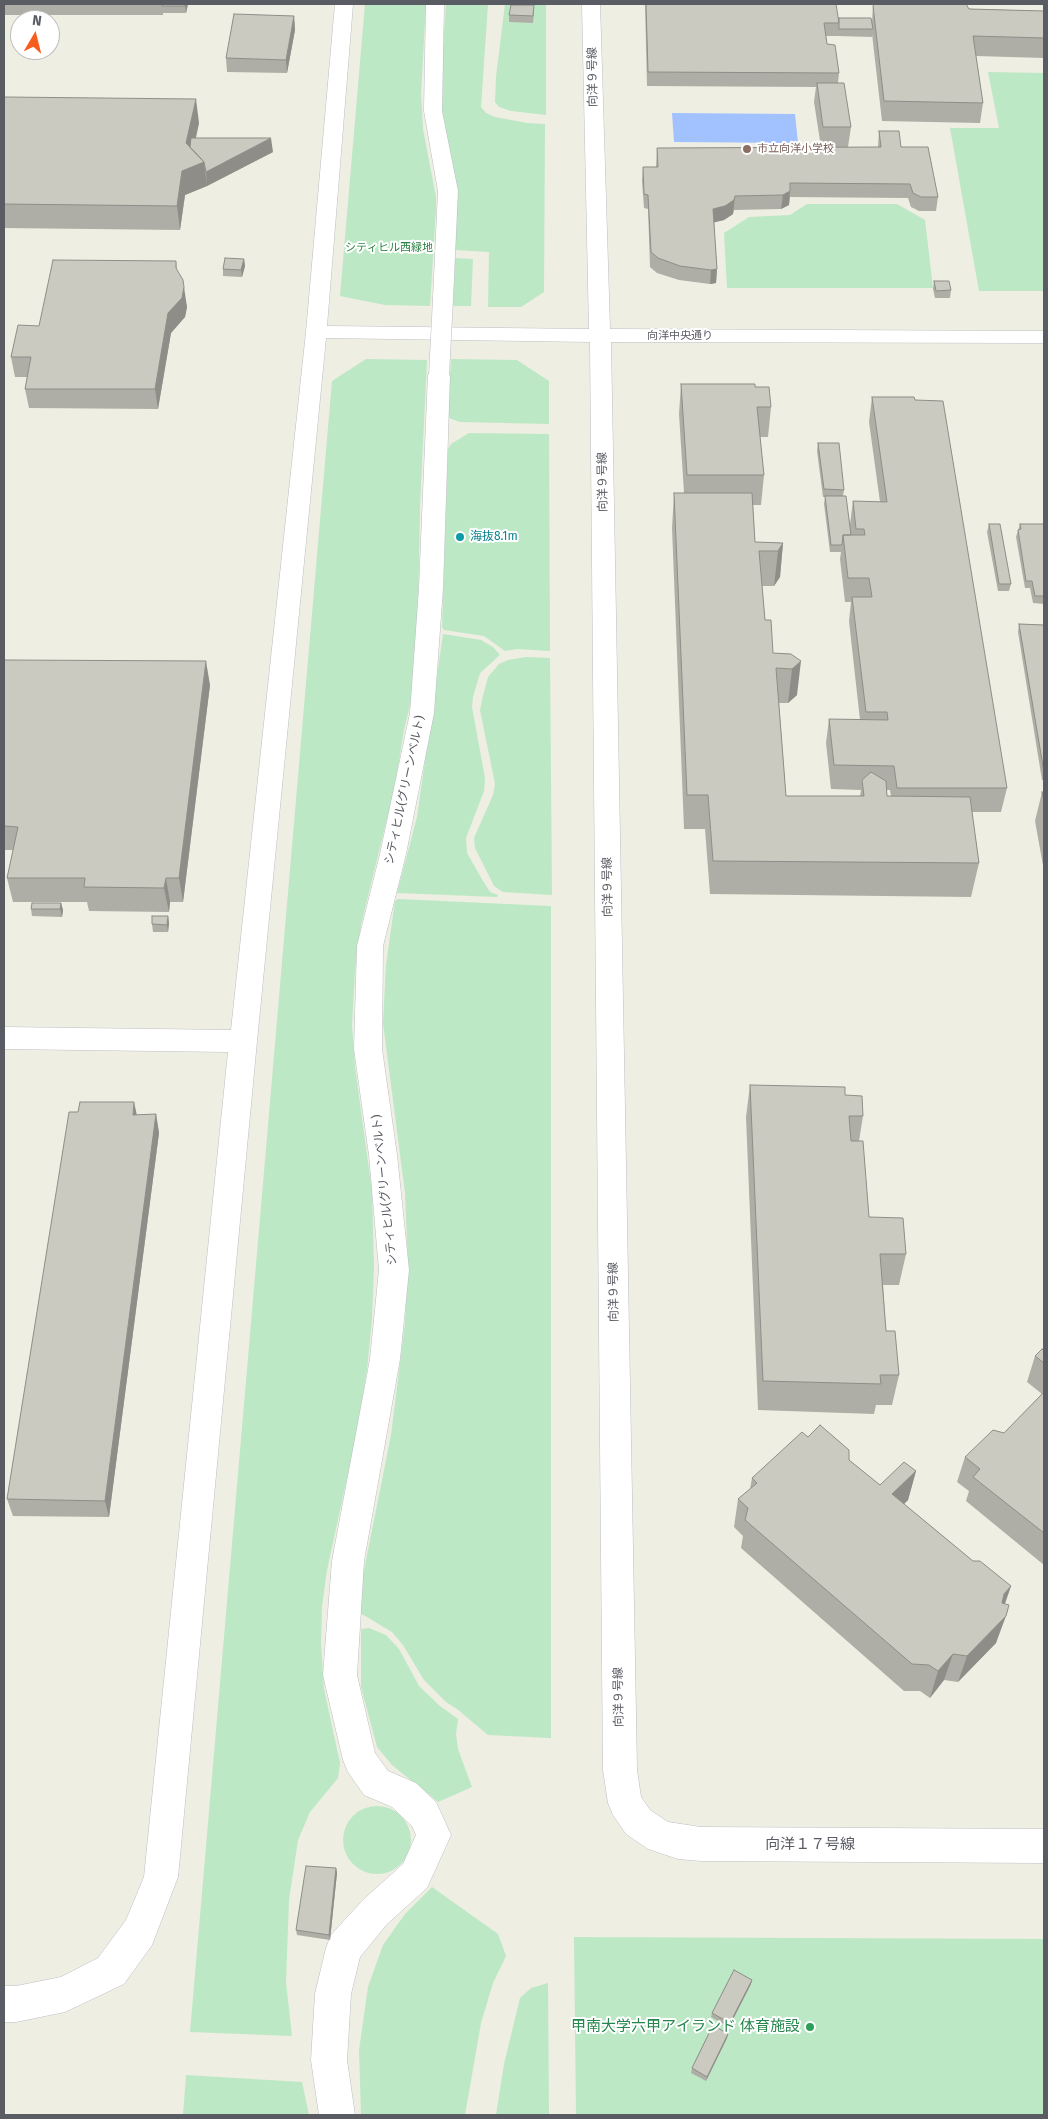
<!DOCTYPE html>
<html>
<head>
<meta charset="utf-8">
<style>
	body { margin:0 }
	#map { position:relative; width:1048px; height:2119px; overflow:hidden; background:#eeeee2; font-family:"Fira Sans",sans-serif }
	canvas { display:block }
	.frame { position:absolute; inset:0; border:5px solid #5a5c64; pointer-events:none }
	.north { position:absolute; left:10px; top:10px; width:50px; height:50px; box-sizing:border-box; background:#fff; border:1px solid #bdbec1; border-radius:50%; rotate:8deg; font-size:14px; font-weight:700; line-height:20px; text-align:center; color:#5a5c64 }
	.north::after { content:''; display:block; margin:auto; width:18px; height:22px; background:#f75d1f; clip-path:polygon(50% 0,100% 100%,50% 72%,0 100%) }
</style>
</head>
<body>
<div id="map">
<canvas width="1048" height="2119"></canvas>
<div class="frame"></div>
<div class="north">N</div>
</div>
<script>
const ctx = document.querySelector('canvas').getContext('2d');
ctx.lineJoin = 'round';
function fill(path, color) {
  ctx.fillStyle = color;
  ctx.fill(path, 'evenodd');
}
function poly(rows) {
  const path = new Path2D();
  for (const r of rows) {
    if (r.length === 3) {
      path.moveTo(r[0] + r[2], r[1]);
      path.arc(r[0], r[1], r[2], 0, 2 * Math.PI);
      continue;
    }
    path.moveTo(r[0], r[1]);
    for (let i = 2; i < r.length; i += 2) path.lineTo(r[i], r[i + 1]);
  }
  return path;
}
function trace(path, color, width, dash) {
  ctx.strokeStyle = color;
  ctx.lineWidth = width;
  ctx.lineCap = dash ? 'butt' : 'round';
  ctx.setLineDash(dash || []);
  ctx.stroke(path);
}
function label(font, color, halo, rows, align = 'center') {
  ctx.font = font + ' "Fira Sans","Noto Sans JP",sans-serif';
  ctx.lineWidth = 4;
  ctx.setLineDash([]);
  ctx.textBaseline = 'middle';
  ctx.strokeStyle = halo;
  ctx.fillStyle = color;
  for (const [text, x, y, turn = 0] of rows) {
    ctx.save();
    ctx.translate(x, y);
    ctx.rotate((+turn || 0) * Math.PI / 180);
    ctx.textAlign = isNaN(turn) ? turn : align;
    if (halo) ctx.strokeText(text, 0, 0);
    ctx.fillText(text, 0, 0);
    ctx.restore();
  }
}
const green = poly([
	[365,4,426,4,421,93,423,129,436,197,436,209,430,306,385,305,340,296],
	[446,4,488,4,481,107,486,113,495,117,527,123,545,124,544,292,521,307,488,307,489,252,455,250,439,103],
	[505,4,546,4,546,115,511,111,499,107,495,102,496,77],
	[988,72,1044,73,1044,291,979,291,950,128,999,128],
	[807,204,897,204,925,220,933,288,727,288,724,233,749,217,790,215],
	[455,258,473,259,471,306,453,306],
	[366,359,427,360,420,506,417,676,404,730,395,786,361,925,355,972,352,1025,355,1067,372,1191,374,1267,372,1319,367,1370,356,1437,327,1570,322,1606,321,1644,324,1689,340,1763,338,1778,310,1812,298,1840,289,1900,286,1982,292,2036,190,2032,332,381],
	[451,359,517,360,549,381,549,424,460,422,449,418,448,413],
	[469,433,549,434,550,651,517,649,505,651,484,636,444,630,442,627,448,449,451,444],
	[443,634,481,640,493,647,500,655,480,673,473,697,472,707,485,778,484,791,466,838,467,853,483,881,490,892,498,895,497,897,397,893,417,817],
	[526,657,550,658,552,895,503,892,494,886,475,848,474,838,493,795,495,784,480,710,483,696,488,677,499,664,508,660],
	[398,899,551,906,551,1738,488,1735,457,1709,446,1702,424,1680,403,1645,392,1632,360,1613,361,1585,391,1435,405,1323,408,1263,405,1193,383,1023,386,965,395,901],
	[369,1628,386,1635,399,1649,419,1686,440,1706,458,1719,456,1734,458,1749,472,1787,438,1802,392,1765,377,1747,361,1687,361,1629],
	[377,1840,34],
	[432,1887,498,1934,506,1956,493,1983,481,2023,465,2115,361,2115,359,2050,368,1987,383,1945,405,1914],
	[574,1937,1044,1939,1044,2115,576,2115],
	[548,1983,549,2115,496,2115,504,2064,520,1998,531,1988],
	[186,2075,302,2082,309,2115,183,2115]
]);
const water = poly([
	[672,113,795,114,798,143,674,142]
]);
const pedestrian = poly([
	[426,4,444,4,442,111,458,191,453,299,450,303,443,305,436,303,433,299,438,191,424,111,426,4],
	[439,369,447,370,450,375,443,588,434,713,406,854,383,946,382,1049,397,1155,409,1270,400,1359,364,1561,357,1675,375,1753,388,1771,416,1783,436,1802,451,1835,427,1888,387,1924,360,1957,351,1994,347,2060,355,2115,319,2115,311,2060,315,1994,326,1948,331,1935,363,1900,403,1864,416,1835,412,1826,392,1807,364,1795,348,1772,343,1760,323,1675,332,1561,370,1359,379,1270,369,1155,354,1049,357,946,380,854,410,713,419,588,428,375,431,370,439,369]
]);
const tertiary = poly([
	[335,4,353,4,327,326,589,329,582,4,600,4,610,329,1044,331,1044,343,611,342,637,1770,641,1797,650,1810,668,1822,701,1827,1044,1829,1044,1863,701,1861,678,1859,648,1849,626,1834,613,1815,608,1803,603,1770,590,342,326,338,257,1041,178,1877,152,1945,124,1984,65,2012,16,2022,4,2022,4,1986,16,1986,61,1977,98,1958,126,1920,144,1877,228,1052,4,1049,4,1027,231,1030,306,332,335,4]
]);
const pedestrianBridge = poly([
	[439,375,443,299]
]);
const wall = poly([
	[4,4,188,4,186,13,163,13,163,15,4,15],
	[645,4,839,18,872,22,873,6,1044,11,1044,58,976,56,983,103,980,123,882,121,872,34,872,37,838,36,838,35,838,36,826,36,827,44,839,73,838,83,851,127,848,147,821,147,814,102,816,87,647,86],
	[534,13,533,23,509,22,509,15],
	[294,16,295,30,287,73,227,72,226,58],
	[4,97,199,123,195,138,273,152,207,186,185,195,180,230,4,228],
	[879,131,901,147,938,197,936,211,919,211,911,207,908,198,790,197,789,205,781,209,734,210,733,214,724,220,714,222,717,269,716,283,710,284,679,280,657,273,650,267,648,209,644,208,642,181,643,167,656,167,657,148,878,147],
	[244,259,245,266,242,277,223,276,223,269],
	[176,261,177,271,187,307,185,317,171,333,158,409,29,408,25,389,27,377,15,377,11,357,39,326],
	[934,281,951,290,950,298,935,298,933,289],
	[681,384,755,387,771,407,768,437,760,437,764,475,761,505,753,505,755,542,783,543,780,577,774,586,762,586,765,620,773,653,791,654,797,695,788,703,779,703,786,796,860,796,861,790,831,789,826,743,829,719,860,720,849,621,851,602,845,602,840,559,841,552,830,552,824,504,825,497,823,497,817,451,818,443,844,490,843,496,850,524,853,501,880,502,869,422,872,397,1007,788,1001,812,972,812,979,863,971,897,710,894,705,829,684,829,672,528,674,493,684,493,679,414],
	[887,790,890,790,891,796,887,796],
	[989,524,1011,584,1009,591,998,591,987,532],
	[1020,524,1044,524,1044,604,1033,603,1030,588,1025,588,1016,537],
	[1019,624,1044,625,1044,780,1042,780,1018,632],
	[4,660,210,685,183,902,170,902,169,912,89,911,87,902,13,902,7,878,13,850,4,850],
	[1042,792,1044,792,1044,871,1035,821],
	[61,903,63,910,62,917,32,916,31,909],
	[168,916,169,923,168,932,153,932,152,924],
	[750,1085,845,1095,863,1116,859,1141,869,1217,906,1254,899,1285,883,1285,886,1331,899,1375,892,1405,876,1405,874,1414,758,1410,746,1117],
	[156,1114,159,1133,109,1517,13,1516,7,1499,137,1115],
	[1044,1351,1044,1565,966,1501,969,1491,957,1482,965,1457,1004,1433,1042,1394,1027,1382,1035,1356],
	[808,1437,849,1460,880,1485,916,1471,908,1500,904,1504,973,1561,1011,1586,1005,1604,996,1643,958,1682,944,1680,930,1698,920,1691,904,1691,741,1548,743,1536,734,1527,738,1499,750,1489,752,1478],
	[336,1868,337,1873,330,1940,297,1935,296,1930],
	[751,1984,729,2027,711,2017,712,2013],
	[728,2034,727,2038,706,2081,691,2073,692,2068]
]);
const shadedWall = poly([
	[185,4,188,4,186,13,185,6],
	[294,16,295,30,287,73,286,60],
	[196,99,199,123,192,157,186,143],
	[271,138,273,152,207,186,206,172],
	[204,162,207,186,185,195,180,230,177,206,182,171],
	[790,191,789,205,781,209,783,195],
	[735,196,733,214,724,220,712,223,713,209],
	[244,259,245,266,242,277,241,270],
	[717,269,716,283,710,284,711,270],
	[184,287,187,307,185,317,171,333,158,409,155,389,168,313],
	[783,543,780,577,774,586,778,551],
	[206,661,210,685,183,902,179,878],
	[801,661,797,695,788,703,792,669],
	[166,878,170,902,169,912,164,888],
	[61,903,63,910,62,917,60,909],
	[168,916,169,923,168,932,167,925],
	[134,1102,138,1120,133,1115],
	[156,1114,159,1133,109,1517,105,1501],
	[916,1471,908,1500,885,1523,892,1494],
	[1011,1586,1001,1614,994,1621,1004,1594],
	[1006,1616,996,1643,958,1682,967,1656],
	[953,1654,944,1680,930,1698,938,1671],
	[336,1868,337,1873,330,1940,329,1935],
	[752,1980,751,1984,729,2027,730,2023],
	[728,2034,727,2038,706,2081,707,2077]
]);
const building = poly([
	[163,4,185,4,185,6,162,6,163,4],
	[646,4,836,4,839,23,824,23,827,44,835,45,839,73,648,72,646,4],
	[874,4,966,4,969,9,1044,11,1044,38,973,36,983,103,884,101,873,6,874,4],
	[511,5,534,5,533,16,509,15,511,5],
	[234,14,294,16,286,60,226,58,234,14],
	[839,18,871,18,873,29,839,29,839,18],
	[817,83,844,83,851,127,823,127,817,83],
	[4,97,196,99,186,143,204,162,182,171,177,206,4,204,4,97],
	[879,131,899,131,901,147,928,147,938,197,921,197,913,193,910,184,790,183,790,191,783,195,735,196,734,200,725,206,713,209,717,269,711,270,680,266,658,258,651,252,648,195,644,194,643,167,658,167,657,148,881,147,879,131],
	[191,138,271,138,206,172,204,162,190,147,191,138],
	[225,258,244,259,241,270,223,269,225,258],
	[53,260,176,261,176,268,183,280,184,287,182,298,168,313,155,389,25,389,31,357,11,357,18,325,39,326,53,260],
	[934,281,949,281,951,290,936,291,934,281],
	[681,384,755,384,755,387,769,387,771,407,757,407,764,475,687,475,681,384],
	[872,397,914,397,915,400,943,401,1007,788,897,788,894,766,834,765,829,719,888,720,887,712,866,712,852,597,872,597,869,578,848,578,843,535,865,535,864,529,856,529,853,501,887,502,872,397],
	[818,443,839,443,844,490,824,489,818,443],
	[674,493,752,493,755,542,783,543,778,551,759,551,765,620,771,620,773,653,791,654,801,661,792,669,776,668,786,796,864,796,862,780,871,772,886,781,887,796,970,797,979,863,713,861,708,795,687,795,674,493],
	[825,496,846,496,851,535,843,535,842,545,831,545,825,496],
	[989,524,1000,524,1011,584,999,584,989,524],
	[1020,524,1044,524,1044,596,1035,596,1032,581,1026,581,1018,530,1021,529,1020,524],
	[1019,624,1044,625,1044,772,1019,624],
	[4,660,206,661,179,878,166,878,164,888,84,887,85,878,7,878,18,827,4,826,4,660],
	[1042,792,1044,792,1044,801,1042,792],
	[32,903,61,903,60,909,31,909,32,903],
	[152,916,168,916,167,925,152,924,152,916],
	[750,1085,845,1087,845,1095,862,1096,863,1116,849,1116,851,1141,863,1141,869,1217,903,1218,906,1254,880,1254,886,1331,895,1331,899,1375,880,1375,881,1384,763,1381,750,1085],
	[80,1102,134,1102,133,1115,156,1114,105,1501,7,1499,69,1112,78,1112,80,1102],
	[1042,1349,1044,1351,1044,1363,1035,1356,1042,1349],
	[1044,1392,1044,1533,973,1477,980,1469,965,1457,993,1430,1004,1433,1044,1392],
	[820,1425,849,1450,849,1460,880,1485,904,1462,916,1471,892,1494,973,1561,980,1561,1011,1586,1004,1594,1002,1603,1009,1605,1006,1616,967,1656,953,1654,938,1671,929,1665,912,1664,745,1520,748,1508,738,1499,757,1483,752,1478,802,1432,808,1437,820,1425],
	[306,1866,336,1868,329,1935,296,1930,306,1866],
	[734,1970,752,1980,730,2023,712,2013,734,1970],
	[713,2025,728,2034,707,2077,692,2068,713,2025]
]);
const markers = [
	[747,149,5,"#8d6e63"],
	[460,537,5,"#0f9aa8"],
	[810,2027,5,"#2e9e5b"]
];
const farEducationnames = [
	["市立向洋小学校",757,149]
];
const farParknames = [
	["シティヒル西緑地",389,248]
];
const farStreetnames = [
	["向洋中央通り",680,336]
];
const streetNames = [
	["向洋９号線",593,77,-91],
	["向洋９号線",603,482,-91],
	["シティヒル(グリーンベルト)",405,790,-78],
	["向洋９号線",608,887,-91],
	["シティヒル(グリーンベルト)",385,1190,-96],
	["向洋９号線",614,1292,-91],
	["向洋９号線",619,1697,-91]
];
const cultureNames = [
	["海抜8.1m",470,537]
];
const nearStreetnames = [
	["向洋１７号線",810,1845]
];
const nearLeisurenames = [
	["甲南大学六甲アイランド 体育施設",800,2027]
];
fill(green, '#bce8c5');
fill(water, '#a1c2ff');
trace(pedestrian, '#bcbec4', 1);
trace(tertiary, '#bcbec4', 1);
fill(pedestrian, '#fff');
fill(tertiary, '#fff');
trace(pedestrianBridge, '#bcbec4', 21, []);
trace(pedestrianBridge, '#fff', 20);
fill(wall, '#afaea6');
fill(shadedWall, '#8e8d87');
fill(building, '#cbcac1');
trace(building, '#8e8d87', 1);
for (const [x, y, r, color] of markers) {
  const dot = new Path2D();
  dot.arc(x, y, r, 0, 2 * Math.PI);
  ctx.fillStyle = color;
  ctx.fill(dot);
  trace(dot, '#fff', 2);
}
label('11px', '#785e54', '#fff', farEducationnames, 'left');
label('11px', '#2c8242', '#fff', farParknames);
label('11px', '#5a5c64', '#fff', farStreetnames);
label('12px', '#5a5c64', '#fff', streetNames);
label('12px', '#0d838f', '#fff', cultureNames, 'left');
label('15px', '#5a5c64', '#fff', nearStreetnames);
label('15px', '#27864d', '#fff', nearLeisurenames, 'right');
</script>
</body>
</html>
